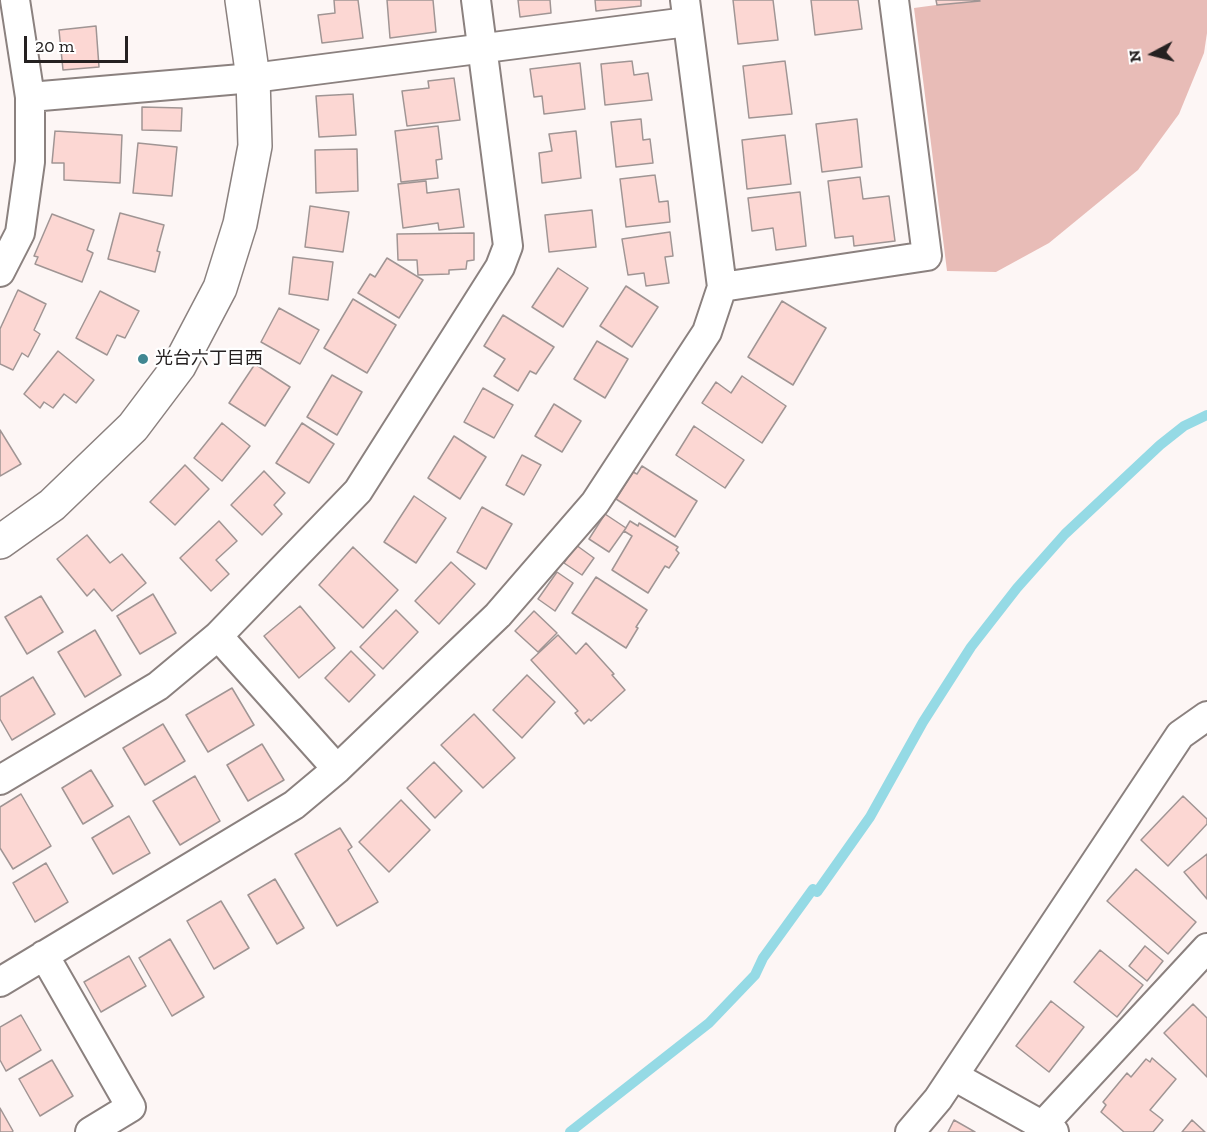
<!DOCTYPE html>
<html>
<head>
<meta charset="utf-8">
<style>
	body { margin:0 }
	#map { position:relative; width:1207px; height:1132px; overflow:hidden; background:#fdf6f5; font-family:"Zilla Slab",serif }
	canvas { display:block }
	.north { position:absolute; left:1123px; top:24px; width:60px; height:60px; -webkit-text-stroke:4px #fff; paint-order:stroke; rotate:263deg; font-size:16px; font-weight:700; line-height:24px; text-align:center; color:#252121 }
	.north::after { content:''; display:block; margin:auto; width:21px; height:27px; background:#252121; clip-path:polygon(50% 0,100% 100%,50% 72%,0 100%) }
	.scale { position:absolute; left:24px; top:36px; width:104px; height:27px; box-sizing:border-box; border:3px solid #252121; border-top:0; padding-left:8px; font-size:18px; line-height:21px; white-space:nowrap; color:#252121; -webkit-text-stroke:4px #fff; paint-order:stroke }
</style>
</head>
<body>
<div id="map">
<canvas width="1207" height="1132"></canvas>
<div class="north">N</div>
<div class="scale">20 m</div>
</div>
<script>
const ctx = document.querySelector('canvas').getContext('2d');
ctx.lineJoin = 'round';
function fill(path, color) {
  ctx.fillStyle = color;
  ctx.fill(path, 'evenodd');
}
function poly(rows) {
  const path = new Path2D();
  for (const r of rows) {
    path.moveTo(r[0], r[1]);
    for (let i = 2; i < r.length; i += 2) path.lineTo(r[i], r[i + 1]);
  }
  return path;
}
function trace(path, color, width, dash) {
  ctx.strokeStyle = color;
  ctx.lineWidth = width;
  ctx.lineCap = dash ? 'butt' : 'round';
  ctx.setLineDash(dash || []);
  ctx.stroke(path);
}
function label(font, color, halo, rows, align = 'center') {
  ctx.font = font + ' "Zilla Slab","Noto Sans JP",serif';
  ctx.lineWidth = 4.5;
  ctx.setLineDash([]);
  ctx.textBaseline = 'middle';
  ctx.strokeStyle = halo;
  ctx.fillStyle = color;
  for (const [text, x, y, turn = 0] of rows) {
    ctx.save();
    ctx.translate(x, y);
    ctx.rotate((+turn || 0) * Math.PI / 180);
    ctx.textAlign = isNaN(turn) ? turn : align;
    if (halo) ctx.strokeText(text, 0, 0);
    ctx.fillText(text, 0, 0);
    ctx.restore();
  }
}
const green = poly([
	[973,0,1207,0,1207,33,1204,53,1179,114,1138,170,1049,243,996,272,947,271,914,8]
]);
const stream = poly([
	[570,1132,709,1023,755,975,763,958,813,889,817,892,870,817,923,722,971,647,1017,588,1065,534,1160,445,1184,426,1207,415]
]);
const building = poly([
	[334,0,358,0,363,38,322,43,318,15,335,13,334,0],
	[387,0,433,0,436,32,390,38,387,0],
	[518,0,550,0,551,13,520,17,518,0],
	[595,0,641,0,641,6,596,11,595,0],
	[733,0,773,0,778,40,738,44,733,0],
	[811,0,858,0,862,29,815,35,811,0],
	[936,0,979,0,980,1,937,5,936,0],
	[96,26,99,67,63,70,59,30,96,26],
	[632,61,634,75,648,73,652,100,605,105,601,64,632,61],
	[785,61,792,114,749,118,743,66,785,61],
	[580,63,585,109,544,114,542,96,534,97,530,69,580,63],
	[454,78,460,120,407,126,402,91,429,88,428,81,454,78],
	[353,94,356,135,319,137,316,96,353,94],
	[142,107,182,108,181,131,142,130,142,107],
	[641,119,643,140,650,139,653,163,616,167,611,122,641,119],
	[857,119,862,167,822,172,816,124,857,119],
	[438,126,442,159,436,160,438,178,401,182,395,131,438,126],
	[55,131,122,135,120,183,64,180,64,163,52,163,55,131],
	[576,131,581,178,542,183,539,153,552,151,549,134,576,131],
	[785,135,791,184,747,189,742,140,785,135],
	[138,143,177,147,172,196,133,193,138,143],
	[357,149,358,191,316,193,315,150,357,149],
	[655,175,659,202,668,201,670,222,626,227,620,179,655,175],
	[860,177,863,199,889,196,895,241,854,246,853,236,835,238,828,181,860,177],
	[426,181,427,193,459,189,464,227,439,230,438,223,403,228,398,184,426,181],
	[800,192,806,246,776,250,773,228,752,231,748,198,800,192],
	[310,206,349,212,343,252,305,247,310,206],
	[592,210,596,247,549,252,545,215,592,210],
	[120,213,164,225,157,251,160,252,155,272,108,259,120,213],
	[52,214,94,230,87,250,93,253,82,282,35,264,38,257,34,256,52,214],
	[670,232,673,256,665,257,669,283,646,286,644,273,628,275,622,239,670,232],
	[474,233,474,260,467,261,466,269,449,270,449,274,418,275,417,260,398,260,397,234,474,233],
	[293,257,333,262,328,300,289,294,293,257],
	[387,258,423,280,399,318,358,293,370,274,375,277,387,258],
	[558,268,588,288,563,327,532,307,558,268],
	[626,286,658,307,632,347,600,326,626,286],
	[18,290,46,304,34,330,40,334,28,357,22,353,13,370,0,364,0,329,18,290],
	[100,291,139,311,125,338,117,335,107,355,76,338,100,291],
	[353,299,396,325,367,373,324,348,353,299],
	[782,301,826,328,793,385,748,357,782,301],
	[279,308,319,330,300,364,261,342,279,308],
	[503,315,554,347,536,374,530,371,518,391,494,376,505,359,484,346,503,315],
	[597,341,628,359,605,398,574,379,597,341],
	[58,351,94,380,76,403,64,394,53,408,44,402,40,408,24,394,58,351],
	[255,364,290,387,265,426,229,403,255,364],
	[332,375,362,392,337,435,307,417,332,375],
	[742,376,786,406,762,443,702,403,716,382,731,393,742,376],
	[483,388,513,405,494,438,464,422,483,388],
	[554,404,581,421,562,452,535,436,554,404],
	[222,423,250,446,222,481,194,458,222,423],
	[302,423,334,444,309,483,276,463,302,423],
	[694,426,744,460,725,488,676,455,694,426],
	[0,430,21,464,0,476,0,430],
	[454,436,486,457,460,499,428,478,454,436],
	[522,455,541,465,524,495,506,485,522,455],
	[185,465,209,489,175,525,150,502,185,465],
	[642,466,697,501,675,537,616,499,633,472,637,474,642,466],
	[264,471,285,493,274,505,282,514,262,535,231,505,264,471],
	[414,496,446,518,416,563,384,542,414,496],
	[482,507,512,524,486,569,457,552,482,507],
	[605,514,626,528,609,552,589,539,605,514],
	[219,521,237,541,216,560,229,574,211,591,180,558,219,521],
	[630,521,638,526,639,523,678,547,676,550,679,553,669,568,665,566,648,593,612,570,632,536,624,531,630,521],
	[87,535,110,563,122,554,146,583,112,611,94,589,87,596,57,559,87,535],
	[576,545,594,558,582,575,564,563,576,545],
	[353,547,398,590,363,628,319,585,353,547],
	[451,562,475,584,439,624,415,601,451,562],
	[557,572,573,583,555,611,538,599,557,572],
	[596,577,647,610,636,627,638,628,626,648,572,613,596,577],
	[153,594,176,633,140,654,117,616,153,594],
	[41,596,63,632,27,654,5,617,41,596],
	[300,606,335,648,299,678,264,636,300,606],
	[396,610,418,632,383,669,360,647,396,610],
	[534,611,557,633,538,652,515,631,534,611],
	[95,630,121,675,85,697,58,652,95,630],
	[558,635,576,654,586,643,614,674,612,675,625,690,591,721,589,719,584,724,575,713,578,711,531,660,558,635],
	[351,651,375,675,349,702,325,678,351,651],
	[527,675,555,702,522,738,493,710,527,675],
	[33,677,55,714,12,740,0,719,0,697,33,677],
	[232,688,254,725,208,752,186,715,232,688],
	[474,714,515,758,483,788,441,745,474,714],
	[163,724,185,761,145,785,123,748,163,724],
	[262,744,284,780,248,801,227,765,262,744],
	[434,762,462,791,435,818,407,788,434,762],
	[91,770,113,806,83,824,62,788,91,770],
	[195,776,220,821,180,845,153,801,195,776],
	[21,794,51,846,13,869,0,848,0,807,21,794],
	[1183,796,1207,819,1207,824,1168,866,1141,840,1183,796],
	[401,800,430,830,389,872,359,842,401,800],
	[129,816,150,853,113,874,92,838,129,816],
	[340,828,352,847,348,850,378,902,337,926,295,854,340,828],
	[1207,854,1207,899,1184,872,1207,854],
	[46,863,68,902,35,922,13,883,46,863],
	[1136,869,1196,922,1168,954,1107,901,1136,869],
	[275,879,304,928,277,944,248,895,275,879],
	[221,901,249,948,214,969,187,921,221,901],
	[170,939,204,997,172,1016,139,958,170,939],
	[1145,946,1163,961,1147,981,1129,966,1145,946],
	[1100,950,1143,985,1117,1017,1074,982,1100,950],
	[129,956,146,986,101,1012,84,982,129,956],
	[1051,1001,1084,1027,1049,1072,1016,1046,1051,1001],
	[1193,1004,1207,1018,1207,1077,1164,1033,1193,1004],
	[21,1015,41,1050,6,1071,0,1060,0,1027,21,1015],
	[1152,1058,1176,1079,1150,1110,1163,1120,1153,1132,1124,1132,1101,1112,1106,1105,1103,1102,1127,1073,1131,1077,1146,1059,1150,1062,1152,1058],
	[52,1060,73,1096,40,1116,19,1079,52,1060],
	[0,1108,13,1131,12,1132,0,1132,0,1108],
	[954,1120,975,1132,948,1132,954,1120],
	[1192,1120,1205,1132,1182,1132,1192,1120]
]);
const minor = poly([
	[30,97,253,78,687,22],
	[0,272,20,233,30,162,30,97,15,0],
	[722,287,927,256,894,0],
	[218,636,337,769],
	[0,780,158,686,218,636,358,491,500,267,508,246,476,0],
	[44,955,131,1107,90,1132],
	[0,982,294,805,337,769,498,615,595,503,707,332,722,287,685,0],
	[954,1076,1054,1132],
	[910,1132,938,1099,1180,735,1207,716],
	[1039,1132,1042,1126,1207,948]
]);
const tertiary = poly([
	[0,542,52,505,133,427,179,366,220,288,240,224,255,146,253,78,242,0]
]);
const markers = [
	[143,359,6,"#418792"]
];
const poiNames = [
	["光台六丁目西",155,359]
];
fill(green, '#e8bcb7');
trace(stream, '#95dae5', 10);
fill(building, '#fcd7d3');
trace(building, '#a09594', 1.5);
trace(minor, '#8b817f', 32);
trace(tertiary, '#8b817f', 36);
trace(minor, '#fff', 28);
trace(tertiary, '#fff', 33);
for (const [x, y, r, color] of markers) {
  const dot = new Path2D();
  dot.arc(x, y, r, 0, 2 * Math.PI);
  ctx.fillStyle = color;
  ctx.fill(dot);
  trace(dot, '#fff', 2);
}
label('18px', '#252121', '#fff', poiNames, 'left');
</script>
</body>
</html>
